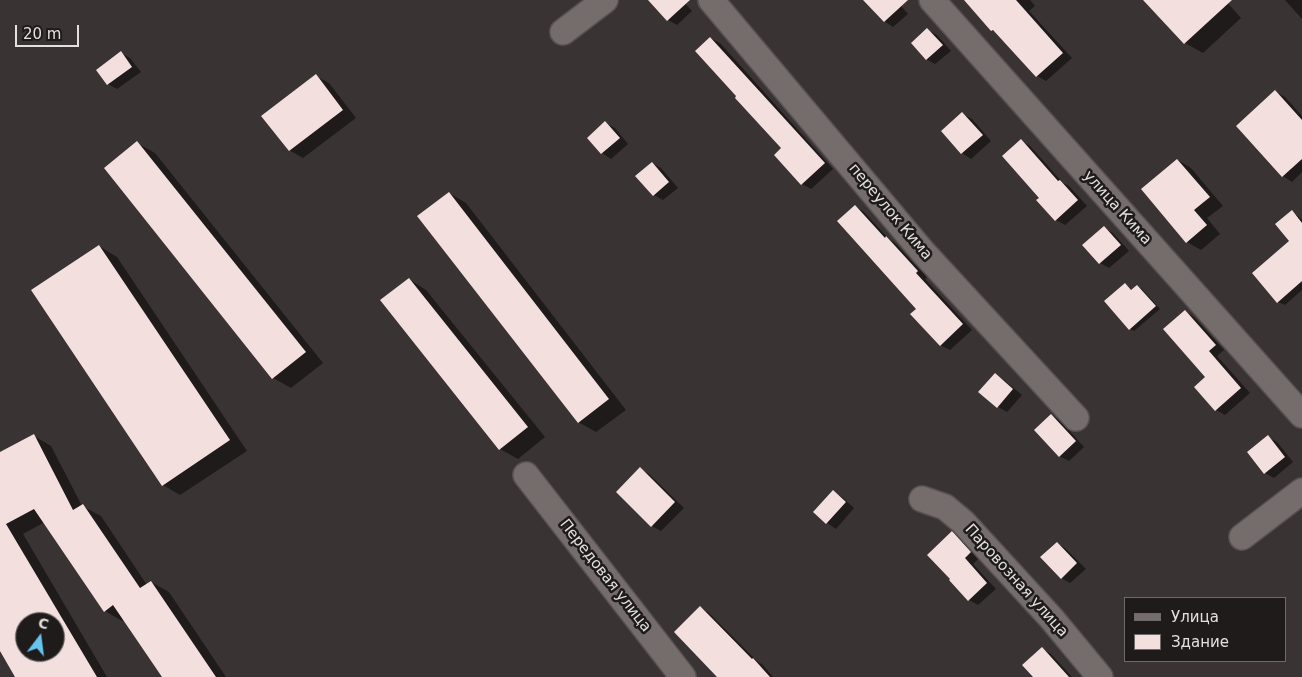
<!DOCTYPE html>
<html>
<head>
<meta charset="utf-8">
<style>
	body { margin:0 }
	#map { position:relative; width:1302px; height:677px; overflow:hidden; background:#3a3333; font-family:"DejaVu Sans",sans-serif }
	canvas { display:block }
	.legend { position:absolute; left:1124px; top:597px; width:162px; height:65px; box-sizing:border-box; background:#1f1b1b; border:1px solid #6e6a6a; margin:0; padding:6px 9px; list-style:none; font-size:15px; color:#e5e0e0 }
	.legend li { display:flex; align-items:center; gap:10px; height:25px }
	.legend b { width:25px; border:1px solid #6e6a6a }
	.north { position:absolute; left:15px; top:612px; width:50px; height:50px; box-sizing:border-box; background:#1f1b1b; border:1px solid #6e6a6a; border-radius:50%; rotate:15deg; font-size:14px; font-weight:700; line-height:20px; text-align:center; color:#e5e0e0 }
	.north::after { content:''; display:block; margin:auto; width:18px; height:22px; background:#65c5ee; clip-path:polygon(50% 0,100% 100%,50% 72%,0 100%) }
	.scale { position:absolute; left:15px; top:25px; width:64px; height:22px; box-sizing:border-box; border:2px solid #e5e0e0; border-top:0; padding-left:6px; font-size:15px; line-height:18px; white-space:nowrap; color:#e5e0e0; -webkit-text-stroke:4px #1f1b1b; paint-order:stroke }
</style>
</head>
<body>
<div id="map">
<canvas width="1302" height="677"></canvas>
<ul class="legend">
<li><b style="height:6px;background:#756c6c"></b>Улица</li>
<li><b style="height:14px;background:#f3dfde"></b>Здание</li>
</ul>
<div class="north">С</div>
<div class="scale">20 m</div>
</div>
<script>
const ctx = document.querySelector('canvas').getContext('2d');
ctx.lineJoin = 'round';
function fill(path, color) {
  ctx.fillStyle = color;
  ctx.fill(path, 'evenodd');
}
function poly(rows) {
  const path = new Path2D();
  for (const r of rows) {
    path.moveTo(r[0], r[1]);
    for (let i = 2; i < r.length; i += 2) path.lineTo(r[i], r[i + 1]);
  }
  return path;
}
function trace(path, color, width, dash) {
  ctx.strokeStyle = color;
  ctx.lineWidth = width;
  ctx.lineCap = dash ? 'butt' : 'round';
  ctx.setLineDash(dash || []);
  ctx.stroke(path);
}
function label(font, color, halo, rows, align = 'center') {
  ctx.font = font + ' "DejaVu Sans",sans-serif';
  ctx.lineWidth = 5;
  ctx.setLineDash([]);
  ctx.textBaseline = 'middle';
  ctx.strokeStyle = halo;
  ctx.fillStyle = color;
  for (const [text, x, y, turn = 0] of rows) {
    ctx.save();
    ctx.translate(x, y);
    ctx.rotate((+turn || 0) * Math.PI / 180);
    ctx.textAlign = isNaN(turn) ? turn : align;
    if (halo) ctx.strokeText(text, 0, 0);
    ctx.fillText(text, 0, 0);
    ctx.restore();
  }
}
const shadow = poly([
	[649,0,682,0,692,11,677,25,668,20],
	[869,0,896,0,908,14,893,27,884,21],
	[976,0,1030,0,1035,6,1029,11,1072,58,1046,81,1037,76,1000,35,992,30],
	[1149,0,1225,0,1241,18,1203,53,1185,43,1147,2],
	[1285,0,1302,0,1302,19],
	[927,30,937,35,951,51,935,64,926,59],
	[710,38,720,43,833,169,811,189,802,184,783,148,738,96],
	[121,53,130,58,141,72,117,89,108,84],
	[316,76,329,83,356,118,303,158,289,150],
	[1276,92,1285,97,1302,116,1302,172,1292,182,1283,176,1238,126],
	[963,114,972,119,991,141,971,159,962,153,943,131],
	[605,123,615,128,628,144,611,159,602,153,589,138],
	[1021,141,1030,146,1063,183,1069,186,1087,206,1065,225,1056,220,1041,198],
	[137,143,155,153,323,363,291,388,273,378],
	[1178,160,1191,168,1223,206,1207,218,1220,234,1201,250,1187,242,1143,189],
	[652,163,661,168,678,188,663,200,654,195],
	[449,193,466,203,626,410,596,432,578,422],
	[855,206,864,212,889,239,895,243,927,277,925,279,972,330,950,350,940,345],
	[1292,212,1298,216,1302,220,1302,280,1300,282,1302,284,1302,290,1285,305,1278,302,1291,241],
	[1104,228,1113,233,1129,251,1109,268,1100,263],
	[99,246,117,257,247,451,180,495,163,485],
	[409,279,426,290,545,437,518,459,500,449],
	[1125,285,1133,291,1138,287,1142,289,1160,309,1134,331,1130,329],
	[1185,311,1194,317,1224,350,1217,356,1250,393,1225,415,1216,410,1207,377],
	[995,375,1004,380,1022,395,1007,412,998,407,980,392],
	[1052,416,1061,421,1084,447,1069,461,1059,456],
	[34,436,51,446,82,506,101,516,147,585,151,582,169,592,226,677,163,677,125,619,122,621,105,611,45,522,23,534,107,677,17,677,0,649,0,453],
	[25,622,55,622,55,652,25,652],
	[1268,437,1277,442,1293,462,1274,478,1265,473],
	[640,469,649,474,684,508,661,531,652,526],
	[833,492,842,497,854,508,836,529,827,523,814,512],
	[952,533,961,538,979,558,973,564,996,589,978,605,969,600],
	[1057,543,1066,549,1086,569,1070,583,1061,578],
	[700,607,709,613,757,661,763,665,773,677,724,677],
	[1042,649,1051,654,1072,677,1034,677]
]);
const building = poly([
	[648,0,690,0,667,21],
	[863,0,908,0,884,22],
	[964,0,1016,0,1063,53,1036,77,993,30,991,31],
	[1143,0,1232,0,1184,44],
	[927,28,943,45,926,60,911,43],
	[710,37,825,163,801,185,774,155,781,148,735,98,736,96,695,51],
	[121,51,132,67,107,85,96,70],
	[316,74,343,110,289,151,261,116],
	[1275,90,1302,120,1302,159,1282,177,1236,126],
	[962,112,983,135,961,154,941,131],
	[605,121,620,138,601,154,587,138],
	[1021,139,1058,181,1060,180,1078,200,1055,221,1036,200,1039,198,1002,156],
	[137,141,306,352,272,379,104,168],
	[1177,159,1210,197,1194,210,1207,225,1186,243,1141,189],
	[652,162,669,182,653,196,635,176],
	[449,192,609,399,578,423,417,216],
	[855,205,885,238,886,236,918,271,916,273,963,324,940,346,910,314,916,309,837,221],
	[1292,210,1302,223,1302,281,1277,303,1252,273,1289,241,1275,224],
	[1104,226,1121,245,1099,264,1082,245],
	[99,245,230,440,162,486,31,290],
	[409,278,528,427,499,450,380,300],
	[1125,283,1131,290,1137,285,1156,306,1129,330,1104,301],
	[1185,310,1216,345,1209,351,1241,388,1215,411,1194,387,1205,377,1163,329],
	[995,373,1013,389,997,408,978,392],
	[1051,414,1076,441,1059,457,1034,430],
	[34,434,73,510,83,504,140,588,151,581,216,677,162,677,113,605,104,612,34,509,6,524,97,677,15,677,0,651,0,452],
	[25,622,55,622,55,652,25,652],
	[1268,435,1285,457,1264,474,1247,452],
	[640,467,675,502,651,527,616,492],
	[833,490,846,502,826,524,813,512],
	[952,531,971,552,965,558,987,583,968,601,949,580,950,579,927,555],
	[1057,542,1077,563,1061,579,1040,557],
	[700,606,752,659,753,658,770,677,717,677,674,632],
	[1042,647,1069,677,1033,677,1022,665]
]);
const minor = poly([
	[711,0,923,252,1076,418],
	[932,0,1302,415],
	[563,32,605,0],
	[526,475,683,677],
	[922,499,945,507,963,522,1052,619,1100,677],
	[1242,537,1302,491]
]);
const streetNames = [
	["улица Кима",1117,208,48],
	["переулок Кима",890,212,50],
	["Передовая улица",605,576,52],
	["Паровозная улица",1016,581,48]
];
fill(shadow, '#0007');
fill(building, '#f3dfde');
trace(minor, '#585151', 28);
trace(minor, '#756c6c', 25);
label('15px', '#e5e0e0', '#1f1b1b', streetNames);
</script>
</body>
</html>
